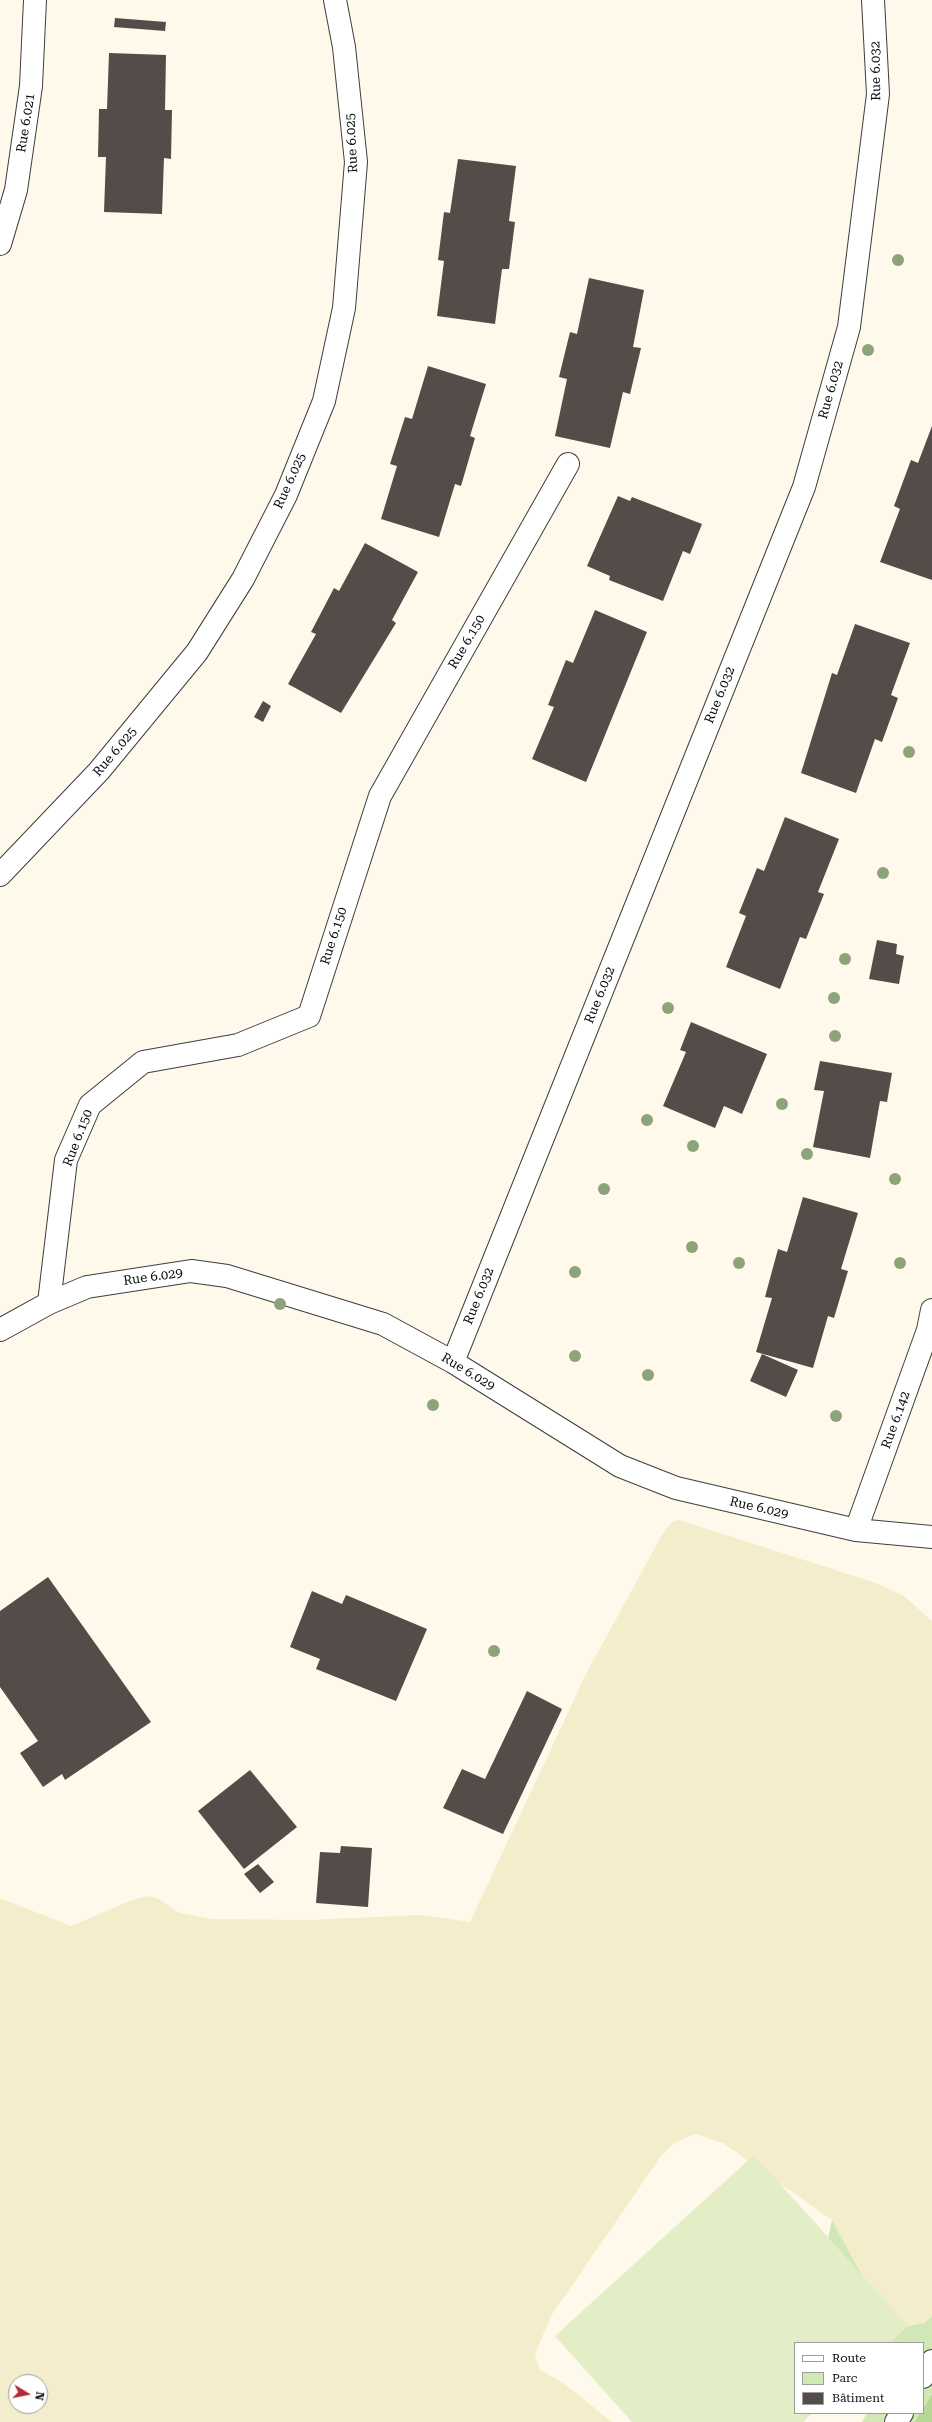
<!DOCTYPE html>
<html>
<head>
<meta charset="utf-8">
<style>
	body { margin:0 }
	#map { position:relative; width:932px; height:2422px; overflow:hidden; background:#fef9ea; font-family:"Roboto Serif",serif }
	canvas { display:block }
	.legend { position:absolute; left:794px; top:2342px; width:130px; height:72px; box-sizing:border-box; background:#fff; border:1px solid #9d9d9d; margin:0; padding:5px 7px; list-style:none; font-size:12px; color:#0b0b0b }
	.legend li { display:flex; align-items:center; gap:8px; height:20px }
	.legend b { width:20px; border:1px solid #9d9d9d }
	.north { position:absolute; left:8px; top:2374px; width:40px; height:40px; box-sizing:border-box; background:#fff; border:1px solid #9d9d9d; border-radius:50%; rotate:100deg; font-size:11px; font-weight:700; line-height:16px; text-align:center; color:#0b0b0b }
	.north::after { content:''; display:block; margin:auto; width:14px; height:18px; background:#b52939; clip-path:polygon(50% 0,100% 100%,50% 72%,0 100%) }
</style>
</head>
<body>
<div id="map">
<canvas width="932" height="2422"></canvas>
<ul class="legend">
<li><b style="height:5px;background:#fff"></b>Route</li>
<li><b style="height:11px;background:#d2e7b6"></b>Parc</li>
<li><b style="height:11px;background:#534c48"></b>Bâtiment</li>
</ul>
<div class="north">N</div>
</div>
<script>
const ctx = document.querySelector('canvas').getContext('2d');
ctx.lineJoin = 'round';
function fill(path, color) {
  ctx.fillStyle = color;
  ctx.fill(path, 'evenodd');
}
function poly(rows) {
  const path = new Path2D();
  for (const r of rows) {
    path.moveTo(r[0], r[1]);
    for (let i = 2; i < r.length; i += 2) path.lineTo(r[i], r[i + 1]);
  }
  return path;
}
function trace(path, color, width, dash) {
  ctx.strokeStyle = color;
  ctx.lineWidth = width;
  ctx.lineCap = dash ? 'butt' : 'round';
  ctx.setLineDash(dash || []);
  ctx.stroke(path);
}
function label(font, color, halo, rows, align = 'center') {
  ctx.font = font + ' "Roboto Serif",serif';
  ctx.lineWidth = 4;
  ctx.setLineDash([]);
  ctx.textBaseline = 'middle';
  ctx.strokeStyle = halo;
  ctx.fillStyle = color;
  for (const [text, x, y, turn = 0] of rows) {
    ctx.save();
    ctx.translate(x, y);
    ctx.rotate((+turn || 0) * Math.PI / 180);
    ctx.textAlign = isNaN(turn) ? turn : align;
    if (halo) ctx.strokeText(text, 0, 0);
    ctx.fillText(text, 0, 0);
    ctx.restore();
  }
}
const farmland = poly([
	[679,1520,876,1583,904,1596,932,1621,932,2316,924,2323,908,2326,881,2310,832,2220,723,2143,695,2134,674,2143,661,2156,551,2316,535,2354,540,2370,566,2385,612,2422,0,2422,0,1898,71,1926,130,1901,147,1896,159,1899,177,1912,210,1919,310,1920,420,1915,470,1922,587,1672,662,1535,672,1522],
	[16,2382,40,2382,40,2406,16,2406]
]);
const green = poly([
	[832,2220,881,2310,897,2322,908,2326,924,2323,932,2316,932,2394,923,2409,923,2343,873,2343,812,2312],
	[867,2413,920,2413,915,2422,862,2422]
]);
const forest = poly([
	[932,2394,932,2422,915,2422,920,2413,923,2413,923,2409]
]);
const pitch = poly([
	[754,2155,908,2326,890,2343,795,2343,795,2413,813,2413,803,2422,632,2422,555,2336]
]);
const building = poly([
	[115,18,166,22,165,31,114,27],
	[109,53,166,55,165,110,172,110,171,159,164,158,162,214,104,212,106,157,98,157,99,109,107,109],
	[458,159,516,166,509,221,515,222,509,269,502,269,495,324,437,316,444,261,438,260,444,212,450,213],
	[589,278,644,290,633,347,641,348,630,394,623,392,610,448,555,436,567,379,559,377,570,332,577,334],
	[428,366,486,384,470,436,475,438,461,486,455,484,439,537,381,519,397,466,390,464,405,417,412,419],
	[932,426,932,580,880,562,900,509,894,506,911,460,918,463],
	[618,496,630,501,632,497,702,524,690,554,683,551,663,601,609,580,610,576,587,566],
	[365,543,418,572,392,620,396,623,341,713,288,684,316,634,311,632,334,588,339,591],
	[595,610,647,632,586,782,532,759,554,707,548,705,566,660,573,663],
	[855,624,910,643,891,695,898,698,882,742,875,739,856,793,801,773,832,673,837,675],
	[263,701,271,706,263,722,254,717],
	[785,817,839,839,818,892,824,894,806,939,800,937,780,989,726,967,746,916,739,913,757,868,764,871],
	[877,940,897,944,896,954,904,956,899,984,869,979],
	[691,1022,767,1054,742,1114,724,1106,715,1128,663,1106,686,1052,680,1050],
	[820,1061,892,1073,887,1102,880,1101,870,1158,813,1147,824,1091,814,1090],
	[803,1197,858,1213,841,1269,848,1271,834,1318,828,1316,813,1368,756,1352,772,1298,765,1297,778,1249,787,1252],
	[762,1354,798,1370,786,1397,750,1381],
	[48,1577,151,1722,65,1780,62,1774,43,1787,20,1753,38,1741,0,1687,0,1611],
	[312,1591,342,1604,346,1595,427,1629,396,1701,316,1669,320,1659,290,1647],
	[527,1691,562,1709,503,1834,443,1808,462,1769,485,1779],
	[250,1770,297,1827,244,1869,198,1811],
	[341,1846,372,1848,368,1907,316,1903,320,1852,340,1853],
	[258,1864,274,1882,260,1893,244,1874]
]);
const minor = poly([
	[0,244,16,190,31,86,35,0],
	[0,875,99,771,197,652,243,579,286,495,324,401,344,308,356,162,344,47,335,0],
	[49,1303,66,1160,90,1105,143,1062,238,1045,309,1016,380,796,568,464],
	[0,1330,49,1303,87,1287,191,1271,227,1276,383,1324,453,1362,620,1466,676,1488,856,1530,932,1537],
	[453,1362,804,487,849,327,878,94,873,0],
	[856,1530,928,1330,932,1310],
	[923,2377,932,2361],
	[896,2422,902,2413]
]);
const trees = [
	[898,260],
	[868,350],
	[909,752],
	[883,873],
	[845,959],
	[834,998],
	[668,1008],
	[835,1036],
	[782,1104],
	[647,1120],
	[693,1146],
	[807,1154],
	[895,1179],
	[604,1189],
	[692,1247],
	[739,1263],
	[900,1263],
	[575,1272],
	[280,1304],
	[575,1356],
	[648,1375],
	[433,1405],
	[836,1416],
	[494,1651]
];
const streetNames = [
	["Rue 6.032",876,71,-91],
	["Rue 6.021",26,123,-81],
	["Rue 6.025",352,143,-93],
	["Rue 6.032",831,390,-74],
	["Rue 6.025",290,481,-66],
	["Rue 6.150",467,642,-60],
	["Rue 6.032",720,695,-68],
	["Rue 6.025",115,752,-50],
	["Rue 6.150",334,936,-72],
	["Rue 6.032",600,995,-68],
	["Rue 6.150",78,1138,-69],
	["Rue 6.029",153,1277,-8],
	["Rue 6.032",479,1296,-68],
	["Rue 6.029",468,1372,31],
	["Rue 6.142",896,1420,-70],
	["Rue 6.029",759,1508,13]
];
fill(farmland, '#f3edcc');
fill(green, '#d2e7b6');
fill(forest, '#b7d796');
fill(pitch, '#e3eec7');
fill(building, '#534c48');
trace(minor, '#3e3e3e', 24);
trace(minor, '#fff', 22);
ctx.fillStyle = '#8da47a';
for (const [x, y] of trees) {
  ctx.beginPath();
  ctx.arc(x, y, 6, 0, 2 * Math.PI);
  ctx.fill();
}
label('13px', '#0b0b0b', '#fff', streetNames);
</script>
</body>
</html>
